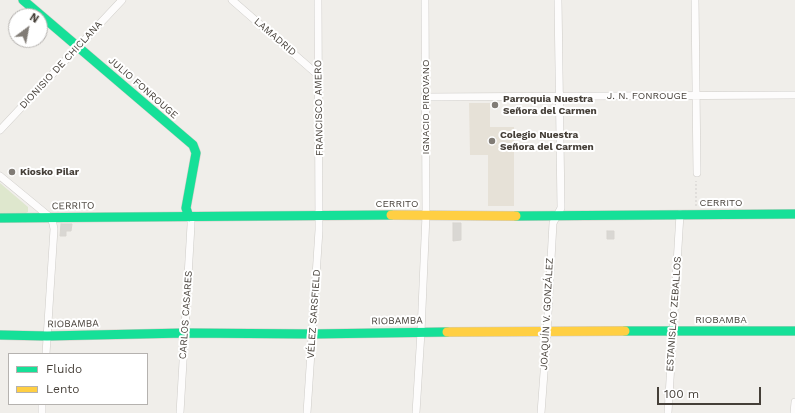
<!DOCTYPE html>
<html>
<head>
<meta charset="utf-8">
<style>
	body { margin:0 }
	#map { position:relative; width:795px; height:413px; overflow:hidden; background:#f0eeea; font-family:"Work Sans",sans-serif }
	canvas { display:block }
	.legend { position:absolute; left:8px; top:353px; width:140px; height:52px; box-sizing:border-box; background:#fff; border:1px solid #b5b2af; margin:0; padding:5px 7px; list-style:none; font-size:12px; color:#453f38 }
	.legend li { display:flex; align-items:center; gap:8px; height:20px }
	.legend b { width:20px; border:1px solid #b5b2af }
	.north { position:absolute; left:8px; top:8px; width:40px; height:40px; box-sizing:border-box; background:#fff; border:1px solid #b5b2af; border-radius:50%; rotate:32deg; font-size:11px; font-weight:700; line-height:16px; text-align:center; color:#453f38 }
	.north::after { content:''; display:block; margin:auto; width:14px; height:18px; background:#817c76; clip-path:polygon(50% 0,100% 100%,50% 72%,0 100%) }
	.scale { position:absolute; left:657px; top:387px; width:104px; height:18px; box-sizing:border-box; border:2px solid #453f38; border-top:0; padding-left:5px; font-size:12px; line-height:14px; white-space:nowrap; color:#453f38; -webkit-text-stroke:3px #fff; paint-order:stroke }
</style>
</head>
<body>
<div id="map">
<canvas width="795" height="413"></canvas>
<ul class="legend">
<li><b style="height:5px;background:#16e098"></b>Fluido</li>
<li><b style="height:5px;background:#ffcf43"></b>Lento</li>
</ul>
<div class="north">N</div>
<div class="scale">100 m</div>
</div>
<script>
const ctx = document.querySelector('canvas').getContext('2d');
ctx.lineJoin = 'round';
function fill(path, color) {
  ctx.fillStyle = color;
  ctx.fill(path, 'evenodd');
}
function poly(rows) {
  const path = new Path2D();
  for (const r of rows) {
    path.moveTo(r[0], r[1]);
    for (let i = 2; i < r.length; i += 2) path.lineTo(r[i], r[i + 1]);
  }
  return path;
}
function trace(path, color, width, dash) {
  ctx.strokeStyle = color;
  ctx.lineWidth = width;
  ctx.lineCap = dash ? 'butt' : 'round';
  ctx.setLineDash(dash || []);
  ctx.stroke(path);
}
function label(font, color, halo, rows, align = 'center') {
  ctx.font = font + ' "Work Sans",sans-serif';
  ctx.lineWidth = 4;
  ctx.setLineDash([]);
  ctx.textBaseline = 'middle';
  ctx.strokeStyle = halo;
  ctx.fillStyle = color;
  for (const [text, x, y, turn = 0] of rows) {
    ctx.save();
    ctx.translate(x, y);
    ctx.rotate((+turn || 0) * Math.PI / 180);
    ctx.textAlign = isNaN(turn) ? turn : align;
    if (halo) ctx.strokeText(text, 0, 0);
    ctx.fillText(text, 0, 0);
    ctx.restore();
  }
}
const education = poly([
	[469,103,490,103,490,127,514,127,514,206,488,206,488,155,470,155]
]);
const green = poly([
	[0,183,28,207,28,212,26,213,0,213]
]);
const building = poly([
	[453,223,461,223,461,240,453,241,453,223],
	[61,224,72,224,71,231,66,231,66,236,60,236,61,224],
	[607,231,614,231,614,239,607,239,607,231]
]);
const path = poly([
	[696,206,696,181]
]);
const street = poly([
	[232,0,318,75],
	[695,0,697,173],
	[426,97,795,95],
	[0,130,122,0],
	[0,176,51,218,53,224,54,229,46,354],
	[42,413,42,404],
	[180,413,191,225,191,220,189,217],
	[307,413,319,230,318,0],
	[416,413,421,332,426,215,425,0],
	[541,413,547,332,553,223,561,208,558,0],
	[668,413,680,214],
	[794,413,795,402]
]);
const fast = poly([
	[23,0,193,145,196,153,186,208,189,217],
	[516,216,795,214],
	[0,218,391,215],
	[625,331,795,331],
	[0,335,47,336,185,333,313,334,447,332]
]);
const slow = poly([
	[391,215,516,216],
	[447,332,625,331]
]);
const markers = [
	[495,105,4,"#817c76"],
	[492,141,4,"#817c76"],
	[12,172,4,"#817c76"]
];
const streetNames = [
	["LAMADRID",275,37,41],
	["DIONISIO DE CHICLANA",61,65,-47],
	["JULIO FONROUGE",143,88,41],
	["J. N. FONROUGE",647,96],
	["IGNACIO PIROVANO",426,107,-90],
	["FRANCISCO AMERO",319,108,-91],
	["CERRITO",721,203],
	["CERRITO",397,204],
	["CERRITO",73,206,-1],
	["VÉLEZ SARSFIELD",314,314,-86],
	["JOAQUÍN V. GONZÁLEZ",547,314,-87],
	["ESTANISLAO ZEBALLOS",674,314,-86],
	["CARLOS CASARES",186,315,-86],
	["RIOBAMBA",721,320],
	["RIOBAMBA",397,321,-1],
	["RIOBAMBA",73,324,-1]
];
const poiNames = [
	["Parroquia Nuestra",503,99],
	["Señora del Carmen",503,111],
	["Colegio Nuestra",500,135],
	["Señora del Carmen",500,147],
	["Kiosko Pilar",20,172]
];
fill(education, '#e6e1d7');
fill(green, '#dee7cd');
fill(building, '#d9d7d3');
trace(building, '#d8d5d0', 1);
trace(street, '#ceccc8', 8);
trace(fast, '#cecac2', 10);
trace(slow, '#cecac2', 10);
trace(path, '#d1cecc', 1, [2, 2]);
trace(street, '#fdfcfc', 7);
trace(fast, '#16e098', 9);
trace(slow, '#ffcf43', 9);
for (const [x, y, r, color] of markers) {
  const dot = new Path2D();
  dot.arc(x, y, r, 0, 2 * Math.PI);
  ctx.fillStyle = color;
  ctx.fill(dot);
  trace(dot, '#fff', 1.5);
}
label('10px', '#453f38', '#fff', streetNames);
label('bold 10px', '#453f38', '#fff', poiNames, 'left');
</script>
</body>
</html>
